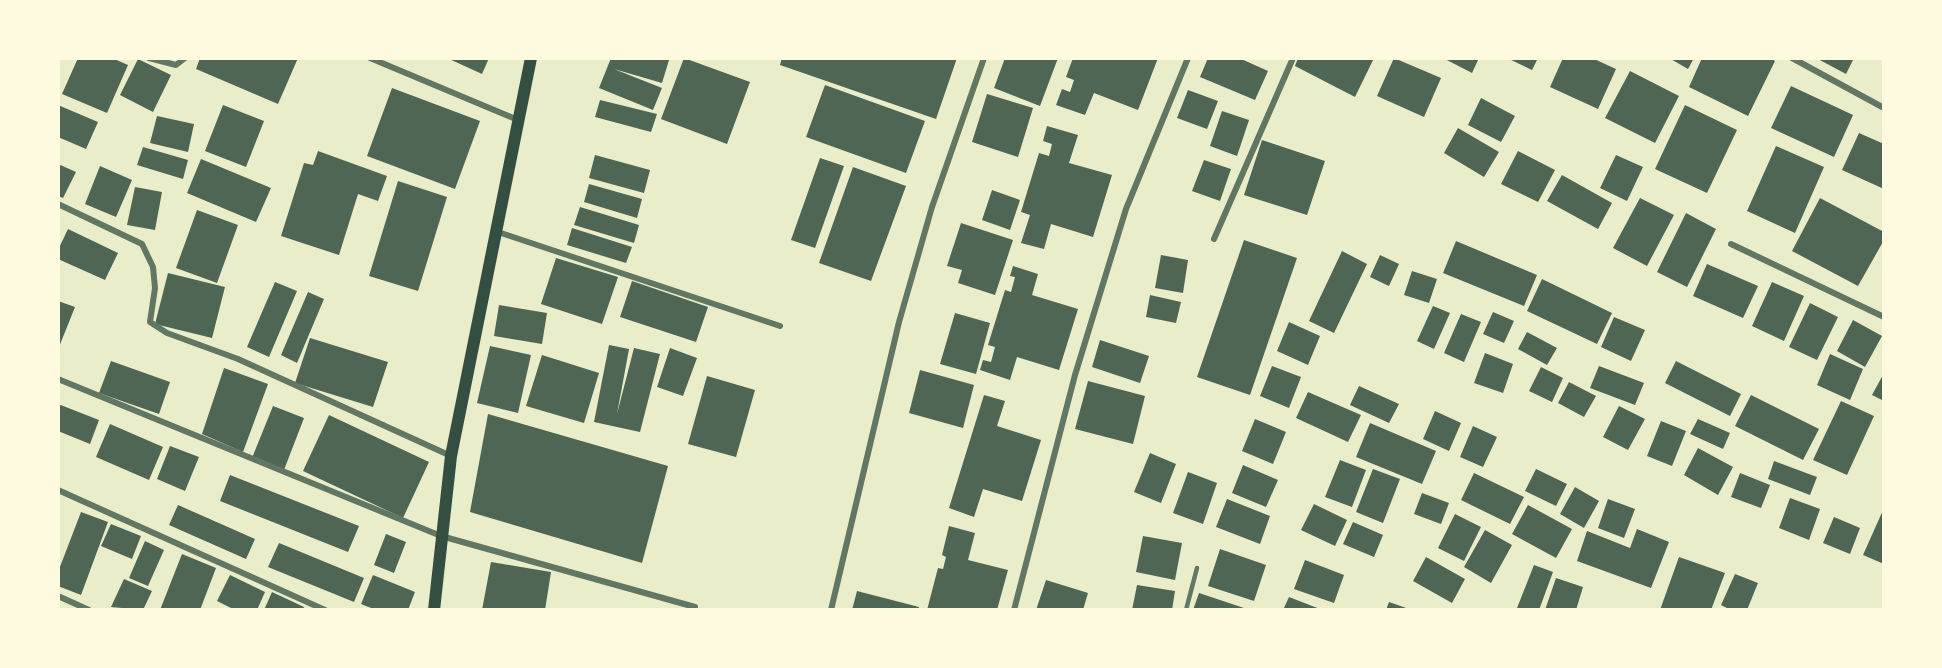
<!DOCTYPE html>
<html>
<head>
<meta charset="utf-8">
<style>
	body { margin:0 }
	#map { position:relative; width:1942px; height:668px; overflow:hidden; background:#e9edc9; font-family:Barlow,sans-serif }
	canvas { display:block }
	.frame { position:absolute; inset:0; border:60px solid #fefae0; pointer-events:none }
</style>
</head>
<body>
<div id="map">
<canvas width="1942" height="668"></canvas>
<div class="frame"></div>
</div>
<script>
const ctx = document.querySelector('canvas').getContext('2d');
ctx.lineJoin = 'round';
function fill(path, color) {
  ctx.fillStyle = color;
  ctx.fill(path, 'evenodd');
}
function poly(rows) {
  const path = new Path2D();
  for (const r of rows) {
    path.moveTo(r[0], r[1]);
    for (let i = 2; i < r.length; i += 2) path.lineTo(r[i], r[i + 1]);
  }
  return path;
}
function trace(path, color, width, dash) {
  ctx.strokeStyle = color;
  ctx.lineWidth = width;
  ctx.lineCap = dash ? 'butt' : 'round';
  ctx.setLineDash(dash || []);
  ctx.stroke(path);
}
const building = poly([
	[78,58,112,58,128,65,107,113,62,94],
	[200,58,298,58,278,104,196,69],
	[447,58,489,58,482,74],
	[611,58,669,60,662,83,614,69,662,88,653,110,599,88],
	[684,58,750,82,727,144,661,119],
	[782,58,957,58,936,119,780,65],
	[1005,58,1058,58,1040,106,994,88],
	[1073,58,1158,58,1138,110,1094,93,1085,115,1056,105,1062,89,1070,92,1074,80,1066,77],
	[1208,58,1239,58,1268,71,1255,100,1200,77],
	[1298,58,1374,58,1355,97,1295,66],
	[1394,58,1441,78,1424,117,1377,96],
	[1443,58,1479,58,1472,73],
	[1507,58,1538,58,1532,70],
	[1563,58,1592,58,1616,69,1598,109,1550,87],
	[1669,58,1694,58,1688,69],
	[1702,58,1770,58,1775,61,1748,116,1689,87],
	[1816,58,1854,58,1846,74],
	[138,59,171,75,153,112,120,95],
	[1630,71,1679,96,1655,143,1605,118],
	[825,85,925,121,906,173,806,137],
	[1791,86,1853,115,1834,157,1771,128],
	[392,88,480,121,455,189,367,156],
	[1188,90,1218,101,1207,129,1177,118],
	[987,94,1033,108,1018,157,972,142],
	[1481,98,1515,116,1501,142,1468,125],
	[600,100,657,114,651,132,595,117],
	[58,105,98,122,86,149,58,137],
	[223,105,264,121,246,167,205,151],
	[1685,105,1737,130,1707,193,1655,169],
	[1222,111,1249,120,1237,156,1210,146],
	[157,116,194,124,188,152,150,143],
	[1047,126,1078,135,1069,163,1112,175,1093,237,1051,224,1044,249,1021,243,1030,215,1021,212,1039,153,1049,156,1052,144,1043,141],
	[1458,128,1499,152,1484,177,1444,153],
	[1859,133,1884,144,1884,189,1842,170],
	[1262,140,1325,161,1307,215,1244,195],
	[1776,146,1824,167,1795,233,1747,211],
	[143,147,188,160,183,179,137,165],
	[318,151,387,176,378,201,358,194,339,255,281,236,304,163,313,165],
	[1518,151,1555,170,1538,202,1501,184],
	[595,155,650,170,644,193,589,178],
	[1616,155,1643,167,1627,201,1600,188],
	[820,158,844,166,815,248,791,240],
	[201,159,271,188,256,222,187,193],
	[1204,160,1231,169,1220,201,1192,191],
	[58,164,76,172,63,198,58,196],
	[100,166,132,180,116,217,85,204],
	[853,167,906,186,871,281,819,263],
	[1562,175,1612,203,1598,229,1547,201],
	[398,181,447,197,418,291,369,276],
	[589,184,642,199,637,218,584,202],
	[135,187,162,192,155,230,127,225],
	[992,190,1020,200,1010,230,982,220],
	[1640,198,1674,215,1647,266,1613,248],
	[1820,198,1884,232,1884,240,1858,286,1792,251],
	[580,207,639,225,634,243,574,225],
	[197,210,238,225,217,283,176,268],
	[1686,213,1716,229,1687,287,1657,272],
	[961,223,1013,240,995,295,958,283,962,270,947,266],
	[572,228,632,247,626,263,567,245],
	[68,229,118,253,105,280,58,259,58,250],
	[1244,240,1297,258,1250,395,1197,377],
	[1456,241,1537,275,1524,306,1443,273],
	[1342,251,1367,264,1334,333,1309,321],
	[1161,255,1188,260,1183,293,1155,288],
	[1380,255,1399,264,1389,286,1370,277],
	[556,258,618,277,602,324,541,304],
	[1707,264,1758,286,1743,318,1693,296],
	[1013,266,1038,274,1032,295,1078,309,1059,370,1017,357,1010,380,980,370,983,360,991,362,995,347,988,345,1005,290,1011,292,1015,277,1010,276],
	[1412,271,1437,279,1429,303,1404,295],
	[168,273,225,287,212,338,155,324],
	[1542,279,1612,313,1597,344,1527,311],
	[632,281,708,307,696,342,620,317],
	[275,282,297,291,269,357,247,347],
	[1772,282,1804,296,1784,341,1752,326],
	[308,292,324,299,297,363,281,355],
	[1150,295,1181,302,1176,323,1146,317],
	[58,301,75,307,59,347,58,347],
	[1810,303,1838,317,1817,360,1789,347],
	[499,305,547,313,542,344,494,336],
	[1433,306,1450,313,1434,349,1417,341],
	[1493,312,1514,321,1504,343,1483,334],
	[955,313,990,323,976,374,940,364],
	[1461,314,1481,322,1464,362,1444,353],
	[1614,317,1645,330,1631,361,1601,347],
	[1853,320,1882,336,1865,367,1837,351],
	[1289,322,1320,336,1308,365,1277,351],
	[1527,332,1557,348,1547,365,1518,349],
	[310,338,388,362,373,407,295,383],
	[1100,340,1149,356,1140,383,1092,367],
	[609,345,629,349,617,414,634,348,660,354,640,432,594,422],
	[490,346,531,355,518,413,477,403],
	[670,348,697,358,683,396,657,387],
	[1485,353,1513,364,1503,393,1474,383],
	[1830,354,1863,369,1850,400,1817,385],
	[542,355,599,373,584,423,526,406],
	[111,361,170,382,159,414,99,393],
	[1676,361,1741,394,1730,416,1665,383],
	[1272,366,1301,377,1289,408,1260,396],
	[1599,366,1644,383,1635,405,1590,388],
	[1541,367,1563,378,1552,402,1529,391],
	[224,368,268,384,243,452,202,434],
	[920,370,974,385,963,428,909,413],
	[1884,373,1884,401,1872,395],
	[707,376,755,390,736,457,688,444],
	[1088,381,1145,396,1133,444,1075,429],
	[1569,382,1596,396,1584,417,1558,403],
	[1359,386,1399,404,1389,423,1350,405],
	[1308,392,1361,415,1348,442,1296,418],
	[984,395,1005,401,997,426,1041,440,1022,501,983,489,974,517,949,508],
	[1751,395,1819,429,1803,460,1735,426],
	[1841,401,1874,416,1847,475,1813,460],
	[58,404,99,420,90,444,58,431],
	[273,406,304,418,284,470,252,458],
	[1619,406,1645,419,1628,450,1603,437],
	[1435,411,1461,423,1449,451,1423,439],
	[488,414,668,466,642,563,470,512],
	[329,415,429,462,403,518,303,471],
	[1255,419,1286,432,1273,464,1242,451],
	[1698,419,1730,433,1723,449,1690,434],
	[1661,421,1686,431,1672,466,1647,456],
	[1370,423,1436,451,1422,484,1356,457],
	[110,424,163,447,149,480,96,457],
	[1473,426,1497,437,1483,467,1460,457],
	[170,446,199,457,185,491,157,479],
	[1698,448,1733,467,1718,495,1684,475],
	[1150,453,1176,464,1161,503,1134,492],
	[1340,460,1366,470,1352,507,1325,497],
	[1774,461,1817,477,1810,495,1768,479],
	[1243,465,1278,480,1266,507,1232,493],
	[1373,469,1400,479,1383,523,1356,512],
	[1536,469,1567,484,1556,506,1525,491],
	[1188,472,1217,483,1203,524,1173,513],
	[1474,473,1524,497,1510,524,1461,500],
	[1740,473,1770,485,1761,508,1731,497],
	[230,475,359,526,348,552,220,501],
	[1575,487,1599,501,1584,528,1560,514],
	[1422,493,1449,503,1441,524,1414,514],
	[1790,498,1820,509,1809,540,1779,528],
	[1227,499,1270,516,1260,544,1216,527],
	[1608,499,1635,509,1624,538,1598,528],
	[1314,504,1347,520,1335,546,1301,530],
	[178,505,255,539,246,559,169,525],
	[1528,505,1572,529,1556,558,1512,534],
	[1884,508,1884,564,1863,555],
	[81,512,108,522,81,595,58,586,58,572],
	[1455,514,1481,527,1464,561,1438,548],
	[1834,517,1860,528,1850,554,1823,543],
	[1353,522,1383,535,1374,557,1343,544],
	[111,524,141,536,132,559,101,546],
	[949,526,975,533,968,560,1008,570,997,610,927,610,938,568,943,569,946,557,942,555],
	[1637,529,1669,542,1651,588,1577,561,1587,531,1630,548],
	[1485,530,1512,545,1491,583,1464,567],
	[386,534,406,542,394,573,374,565],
	[1143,536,1182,543,1175,580,1136,572],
	[145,541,164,550,148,586,129,578],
	[279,543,364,578,354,602,268,567],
	[1220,549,1266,565,1254,601,1208,586],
	[182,554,216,568,200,610,160,610],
	[1426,557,1465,579,1452,603,1413,581],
	[1679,557,1725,573,1711,610,1660,610],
	[1305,560,1344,575,1334,603,1294,589],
	[491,562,551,572,545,610,482,610],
	[1534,565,1553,572,1539,610,1521,610,1517,608],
	[1735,574,1758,583,1747,610,1731,610,1721,605],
	[230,575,265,592,257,610,235,610,217,601],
	[373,575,415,592,408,610,376,610,361,604],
	[1556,578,1583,587,1576,610,1545,610],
	[124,579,152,591,143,610,111,607],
	[1046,580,1088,593,1083,610,1036,610],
	[1137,585,1175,591,1172,610,1132,610],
	[857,591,919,607,918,610,852,610],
	[272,592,304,607,303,610,264,610],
	[1199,593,1247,609,1247,610,1193,610],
	[1289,597,1320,609,1320,610,1283,610],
	[1389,602,1409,609,1409,610,1386,610]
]);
const service = poly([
	[1186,610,1197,568]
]);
const minor = poly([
	[149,58,176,65,185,58],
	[370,58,518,120],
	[1792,58,1884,108],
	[58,204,142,244,153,267,155,288,150,322,167,333,238,359,451,456],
	[495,231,780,326],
	[1214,239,1293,58],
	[1731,244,1884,317],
	[58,379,441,536,695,607],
	[58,490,325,610],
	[58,596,89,610],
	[831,610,899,322,932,207,984,58],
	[1014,610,1075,375,1126,209,1188,58]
]);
const secondary = poly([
	[434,610,451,456,531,58]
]);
fill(building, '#4f6655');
trace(service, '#617663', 4.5);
trace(minor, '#617663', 6);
trace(secondary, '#344e41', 12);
</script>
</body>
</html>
